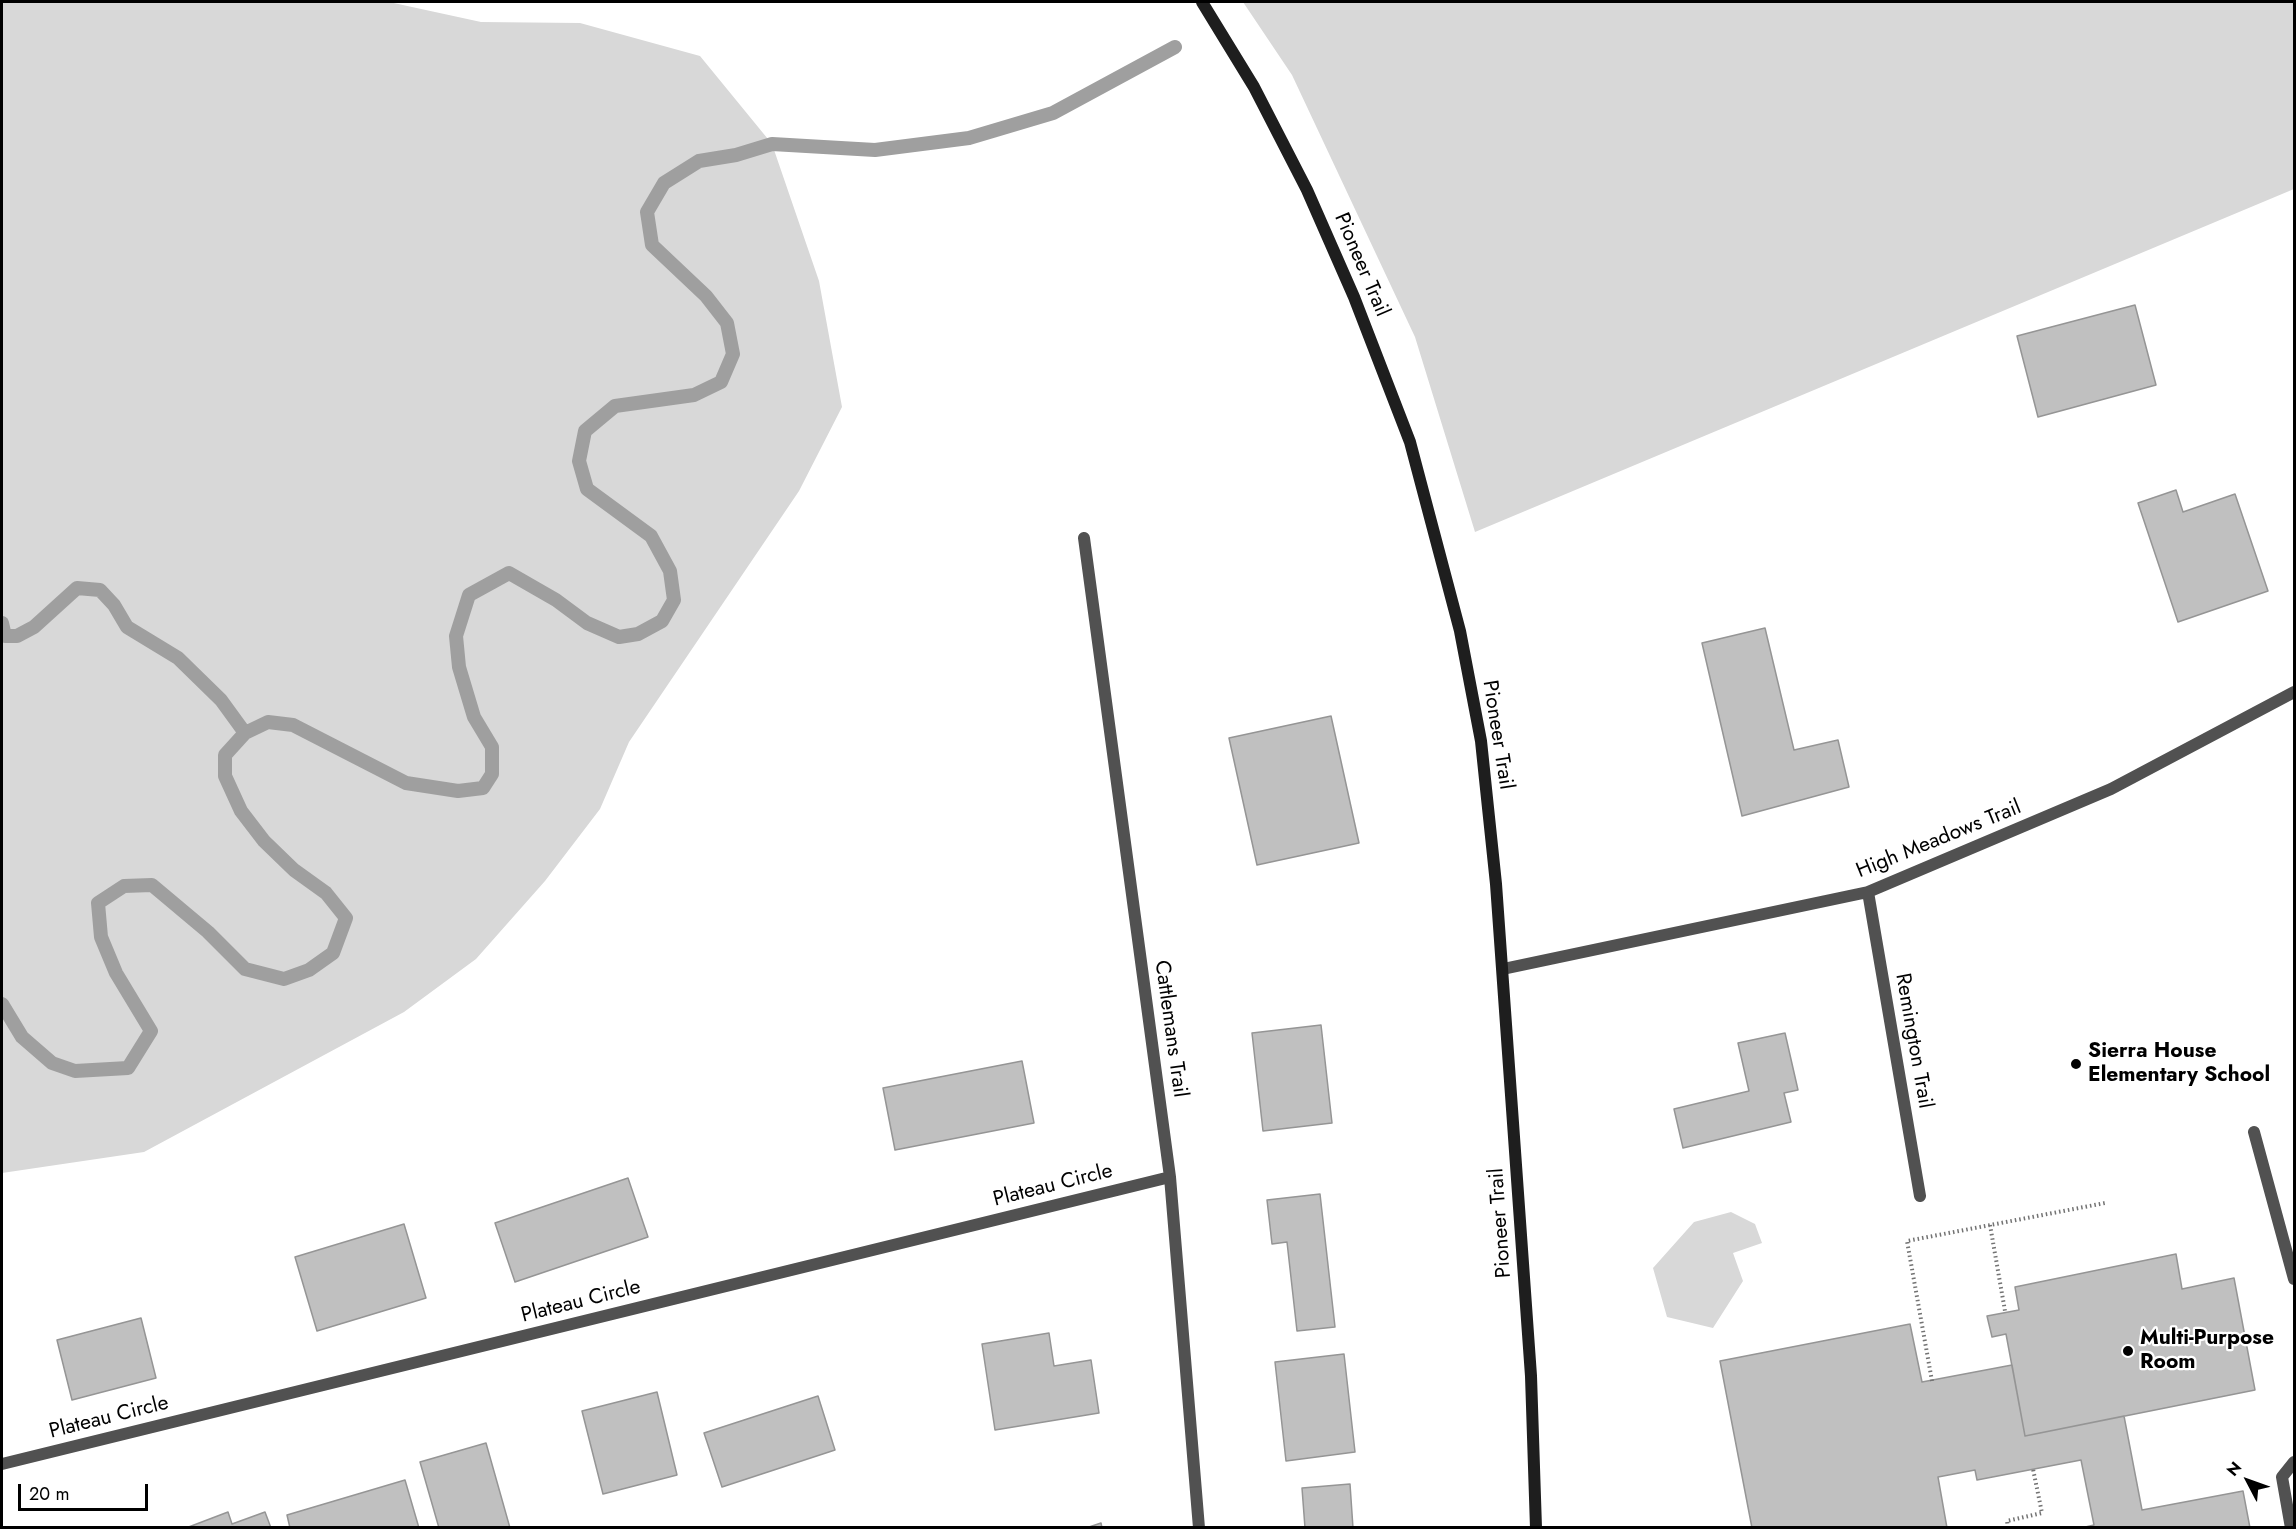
<!DOCTYPE html>
<html>
<head>
<meta charset="utf-8">
<style>
	body { margin:0 }
	#map { position:relative; width:2296px; height:1529px; overflow:hidden; background:#fff; font-family:Jost,sans-serif }
	canvas { display:block }
	.frame { position:absolute; inset:0; border:3px solid #000; pointer-events:none }
	.north { position:absolute; left:2218px; top:1451px; width:60px; height:60px; -webkit-text-stroke:4px #fff; paint-order:stroke; rotate:311deg; font-size:16px; font-weight:700; line-height:24px; text-align:center; color:#000 }
	.north::after { content:''; display:block; margin:auto; width:21px; height:27px; background:#000; clip-path:polygon(50% 0,100% 100%,50% 72%,0 100%) }
	.scale { position:absolute; left:18px; top:1484px; width:130px; height:27px; box-sizing:border-box; border:3px solid #000; border-top:0; padding-left:8px; font-size:18px; line-height:21px; white-space:nowrap; color:#000; -webkit-text-stroke:4px #fff; paint-order:stroke }
</style>
</head>
<body>
<div id="map">
<canvas width="2296" height="1529"></canvas>
<div class="frame"></div>
<div class="north">N</div>
<div class="scale">20 m</div>
</div>
<script>
const ctx = document.querySelector('canvas').getContext('2d');
ctx.lineJoin = 'round';
function fill(path, color) {
  ctx.fillStyle = color;
  ctx.fill(path, 'evenodd');
}
function poly(rows) {
  const path = new Path2D();
  for (const r of rows) {
    path.moveTo(r[0], r[1]);
    for (let i = 2; i < r.length; i += 2) path.lineTo(r[i], r[i + 1]);
  }
  return path;
}
function trace(path, color, width, dash) {
  ctx.strokeStyle = color;
  ctx.lineWidth = width;
  ctx.lineCap = dash ? 'butt' : 'round';
  ctx.setLineDash(dash || []);
  ctx.stroke(path);
}
function label(font, color, halo, rows, align = 'center') {
  ctx.font = font + ' Jost,sans-serif';
  ctx.lineWidth = 4.5;
  ctx.setLineDash([]);
  ctx.textBaseline = 'middle';
  ctx.strokeStyle = halo;
  ctx.fillStyle = color;
  for (const [text, x, y, turn = 0] of rows) {
    ctx.save();
    ctx.translate(x, y);
    ctx.rotate((+turn || 0) * Math.PI / 180);
    ctx.textAlign = isNaN(turn) ? turn : align;
    if (halo) ctx.strokeText(text, 0, 0);
    ctx.fillText(text, 0, 0);
    ctx.restore();
  }
}
const green = poly([
	[2,2,389,2,481,22,580,23,700,56,772,144,819,281,842,407,799,491,629,742,600,809,545,881,476,959,404,1012,144,1152,2,1173],
	[1243,2,2294,2,2294,189,1475,532,1415,337,1292,75],
	[1731,1212,1755,1224,1762,1243,1733,1253,1743,1281,1713,1328,1667,1317,1653,1268,1694,1222]
]);
const stream = poly([
	[2,623,5,636,17,636,34,627,77,588,100,590,114,605,127,627,178,658,221,700,245,733],
	[2,1004,22,1037,52,1063,75,1071,128,1068,151,1031,116,973,101,937,98,903,124,886,152,885,208,932,245,969,284,979,309,970,333,953,346,918,326,893,294,870,264,841,241,811,225,776,225,755,245,733,268,722,293,725,406,783,458,791,483,788,492,774,492,747,474,717,459,667,456,636,469,595,509,573,556,600,587,623,619,637,638,634,662,621,674,600,670,571,651,536,587,489,579,461,585,431,615,406,694,395,721,382,733,354,727,323,706,296,652,245,647,212,664,183,699,161,736,155,772,144,875,150,969,138,1053,113,1175,47]
]);
const building = poly([
	[2135,305,2156,385,2038,417,2017,336,2135,305],
	[2176,490,2183,512,2235,494,2268,591,2178,622,2138,503,2176,490],
	[1765,628,1794,750,1838,740,1849,787,1742,816,1702,643,1765,628],
	[1331,716,1359,843,1257,865,1229,738,1331,716],
	[1321,1025,1332,1123,1263,1131,1252,1033,1321,1025],
	[1785,1033,1798,1090,1784,1093,1791,1122,1683,1148,1674,1109,1749,1091,1738,1043,1785,1033],
	[1022,1061,1034,1123,895,1150,883,1088,1022,1061],
	[628,1178,648,1237,515,1282,495,1223,628,1178],
	[1320,1194,1335,1327,1297,1331,1287,1242,1272,1244,1267,1200,1320,1194],
	[404,1224,426,1298,317,1331,295,1257,404,1224],
	[2176,1254,2182,1289,2234,1278,2255,1390,2025,1436,2006,1334,1992,1337,1987,1316,2019,1310,2015,1287,2176,1254],
	[141,1318,156,1378,72,1400,57,1340,141,1318],
	[1910,1324,1922,1382,2012,1365,2025,1436,2124,1416,2142,1510,2243,1491,2250,1528,2081,1528,2094,1525,2081,1460,1977,1480,1975,1470,1938,1477,1947,1528,1752,1528,1720,1361,1910,1324],
	[1049,1333,1054,1366,1091,1360,1099,1413,995,1430,982,1344,1049,1333],
	[1344,1354,1355,1452,1286,1461,1275,1362,1344,1354],
	[657,1392,677,1475,603,1494,582,1411,657,1392],
	[818,1396,835,1450,722,1487,704,1433,818,1396],
	[486,1443,510,1528,439,1528,420,1462,486,1443],
	[405,1480,419,1528,290,1528,287,1515,405,1480],
	[1350,1484,1353,1528,1305,1528,1302,1488,1350,1484],
	[228,1512,232,1524,265,1512,271,1528,186,1528,228,1512],
	[1101,1523,1102,1528,1086,1528,1101,1523]
]);
const path = poly([
	[1990,1225,2005,1311],
	[1932,1381,1907,1241,2105,1203],
	[2008,1528,2007,1521,2042,1513,2033,1469]
]);
const lane = poly([
	[2254,1132,2294,1279],
	[2291,1528,2282,1477,2294,1462]
]);
const street = poly([
	[1084,538,1170,1177,1199,1528],
	[1868,892,1920,1196],
	[1503,969,1868,892,2111,789,2294,692],
	[2,1464,1170,1177]
]);
const secondary = poly([
	[1202,2,1254,87,1307,190,1354,297,1410,442,1460,631,1481,741,1496,884,1531,1376,1536,1528]
]);
const markers = [
	[2076,1064,6,"#000"],
	[2128,1351,6,"#000"]
];
const streetNames = [
	["Pioneer Trail",1361,265,67],
	["Pioneer Trail",1497,735,81],
	["High Meadows Trail",1939,840,-22],
	["Cattlemans Trail",1170,1029,82],
	["Remington Trail",1913,1041,80],
	["Plateau Circle",1053,1186,-14],
	["Pioneer Trail",1501,1223,-94],
	["Plateau Circle",581,1302,-14],
	["Plateau Circle",109,1418,-14]
];
const poiNames = [
	["Sierra House",2088,1052],
	["Elementary School",2088,1076],
	["Multi-Purpose",2140,1339],
	["Room",2140,1363]
];
fill(green, '#d8d8d8');
trace(stream, '#9f9f9f', 14);
fill(building, '#c0c0c0');
trace(building, '#959595', 1.5);
trace(path, '#737373', 4, [1.5, 3]);
trace(lane, '#515151', 12);
trace(street, '#515151', 12);
trace(secondary, '#1e1e1e', 12);
for (const [x, y, r, color] of markers) {
  const dot = new Path2D();
  dot.arc(x, y, r, 0, 2 * Math.PI);
  ctx.fillStyle = color;
  ctx.fill(dot);
  trace(dot, '#fff', 2);
}
label('21px', '#000', '#fff', streetNames);
label('bold 21px', '#000', '#fff', poiNames, 'left');
</script>
</body>
</html>
